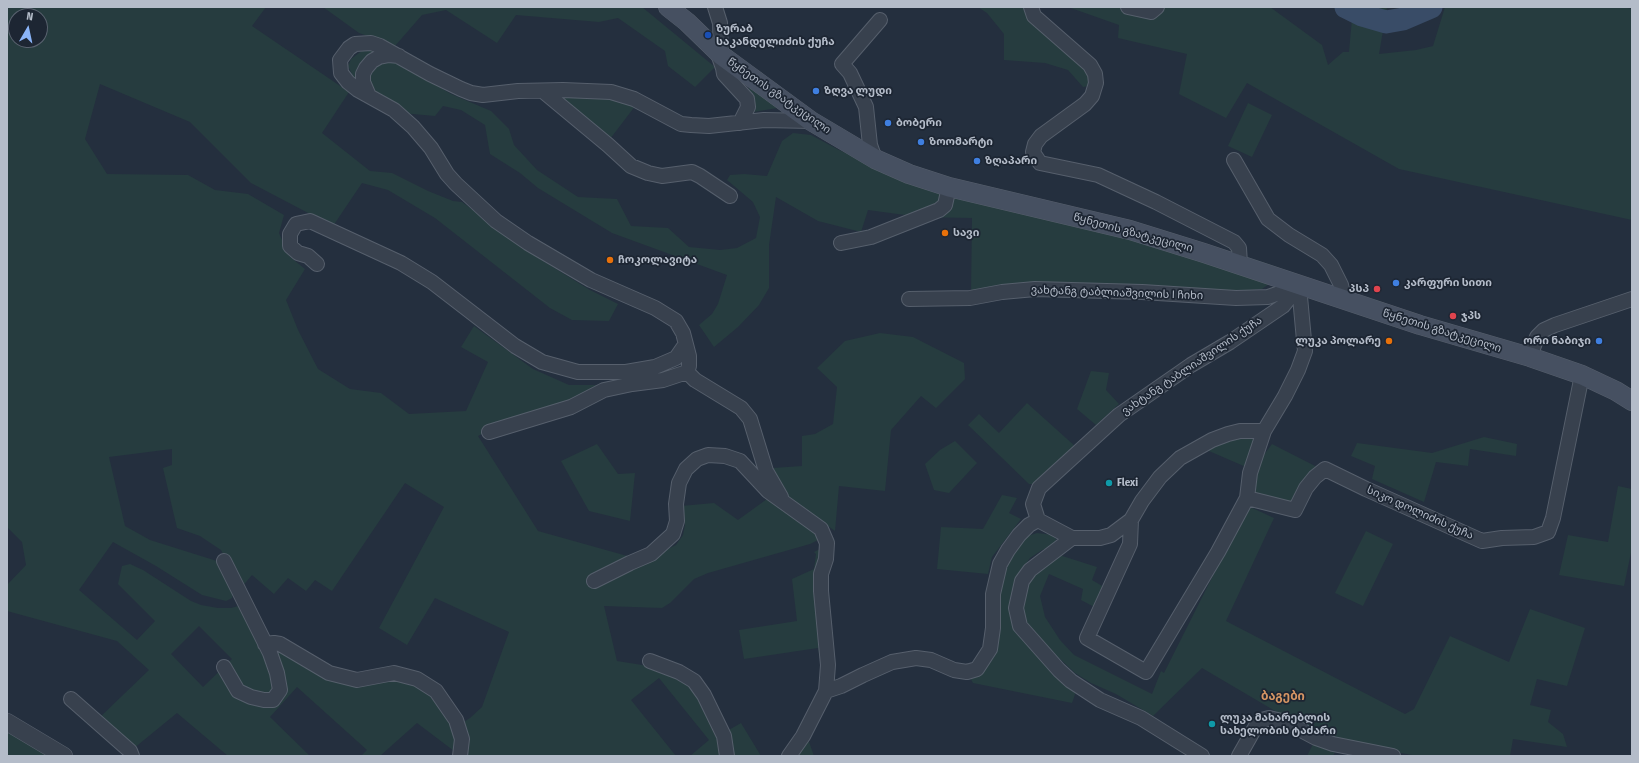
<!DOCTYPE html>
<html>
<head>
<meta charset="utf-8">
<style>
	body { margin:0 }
	#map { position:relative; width:1639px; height:763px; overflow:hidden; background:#242f3e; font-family:"Fira Sans Condensed",sans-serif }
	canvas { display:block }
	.frame { position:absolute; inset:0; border:8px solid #b4bcc9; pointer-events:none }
	.north { position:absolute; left:8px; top:8px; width:40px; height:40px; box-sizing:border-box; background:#1d2633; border:1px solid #59626f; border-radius:50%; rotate:9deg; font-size:11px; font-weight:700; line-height:16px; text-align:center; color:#b4bcc9 }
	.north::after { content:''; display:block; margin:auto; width:14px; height:18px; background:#8ab4f8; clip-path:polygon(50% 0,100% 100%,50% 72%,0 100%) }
</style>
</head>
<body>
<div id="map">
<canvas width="1639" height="763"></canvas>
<div class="frame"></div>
<div class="north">N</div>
</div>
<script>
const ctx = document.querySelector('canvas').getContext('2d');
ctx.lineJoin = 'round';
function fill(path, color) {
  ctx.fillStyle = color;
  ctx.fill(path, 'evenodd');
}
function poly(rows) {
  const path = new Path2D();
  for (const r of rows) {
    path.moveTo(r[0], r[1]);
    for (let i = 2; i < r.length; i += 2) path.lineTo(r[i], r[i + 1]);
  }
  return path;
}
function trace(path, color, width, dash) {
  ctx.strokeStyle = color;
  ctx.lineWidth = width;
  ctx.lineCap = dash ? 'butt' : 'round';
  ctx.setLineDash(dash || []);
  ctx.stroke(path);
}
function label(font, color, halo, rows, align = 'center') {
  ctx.font = font + ' "Fira Sans Condensed","Noto Sans Georgian",sans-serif';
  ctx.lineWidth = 3.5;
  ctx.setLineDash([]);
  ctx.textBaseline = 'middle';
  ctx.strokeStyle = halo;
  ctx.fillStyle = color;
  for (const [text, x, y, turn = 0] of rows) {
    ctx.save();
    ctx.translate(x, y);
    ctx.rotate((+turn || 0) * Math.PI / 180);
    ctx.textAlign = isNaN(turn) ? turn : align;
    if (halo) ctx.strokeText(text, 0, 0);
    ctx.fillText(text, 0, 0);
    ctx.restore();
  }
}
const green = poly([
	[7,7,266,7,252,26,349,92,322,133,370,171,392,173,428,191,453,201,462,202,543,261,590,290,618,304,609,321,572,320,550,308,435,218,388,190,362,183,333,226,251,183,190,122,100,84,85,139,107,174,188,175,215,190,248,194,284,215,279,233,289,256,305,269,286,300,298,330,318,369,350,389,381,393,409,414,466,411,488,362,461,347,474,326,533,369,569,385,602,385,555,410,491,429,478,436,538,531,638,559,641,562,676,545,683,535,685,525,681,506,714,503,738,520,767,499,778,501,817,532,818,540,810,544,708,573,694,579,670,603,662,608,604,606,617,661,661,668,686,680,701,698,725,756,690,756,709,740,659,678,631,700,676,756,466,756,468,742,462,723,470,718,482,707,509,632,435,598,407,645,379,628,444,507,405,483,332,591,315,580,306,591,288,578,274,594,252,575,241,588,221,550,200,536,177,528,163,468,172,465,172,449,109,457,125,526,150,540,220,562,234,591,232,598,226,601,202,595,156,566,113,542,79,590,137,640,155,621,118,584,122,566,130,564,143,570,191,601,201,605,218,608,231,608,242,605,268,656,274,692,266,693,275,705,272,647,327,679,394,678,411,683,432,694,452,722,457,742,454,751,417,723,380,756,361,756,367,750,297,687,270,717,310,756,228,756,177,713,133,749,98,719,149,670,117,641,7,611,7,585,26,565,22,542,7,527],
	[16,16,40,16,40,40,16,40],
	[199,626,232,659,203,687,171,654],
	[323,7,642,7,715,67,695,87,668,66,665,51,618,18,599,22,516,15,497,43,446,10,422,15,395,46,359,33],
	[978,7,1026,7,1088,69,1089,86,1083,87,1068,70,1045,63,1004,60,1004,34,987,13],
	[1068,7,1119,7,1151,14,1162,7,1270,7,1322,45,1328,65,1343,52,1349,52,1353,7,1387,7,1379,54,1416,50,1433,46,1445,7,1623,7,1632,9,1632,220,1399,169,1247,83,1226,118,1179,94,1187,54,1118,38,1119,25],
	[363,50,377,51,366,57,360,63,357,70,356,82,348,66,351,59],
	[382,62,399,63,451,94,491,111,509,129,514,145,537,170,578,197,617,199,631,226,668,228,689,247,720,250,737,248,756,238,760,217,753,202,727,180,730,175,744,174,767,176,782,141,793,133,811,135,839,150,900,177,1145,241,1269,284,1262,289,1235,291,1150,288,971,293,972,218,920,217,868,210,861,232,818,221,776,197,769,245,769,288,759,305,738,327,714,347,699,325,712,314,718,304,727,275,612,233,538,188,520,173,490,154,485,125,461,110,443,106,435,116,402,113,380,98,371,87,370,77,375,68],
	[749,86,783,107,742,114,749,97],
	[572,96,639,101,610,139,563,102,565,98],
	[1248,103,1272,115,1252,157,1228,146],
	[880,333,913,337,964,363,965,379,936,408,921,396,891,430,885,491,839,486,835,531,790,499,773,468,802,466,802,436,815,434,833,424,837,387,817,368,845,341],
	[1091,371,1109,373,1106,390,1119,404,1096,425,1077,409],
	[1027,403,1076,447,1036,484,1029,484,968,425,979,414,999,433],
	[1246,434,1265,441,1246,467,1202,448],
	[1484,437,1517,444,1516,456,1470,449,1468,466,1436,462,1424,502,1372,479,1375,466,1351,456,1357,443,1432,453],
	[955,441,977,463,949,493,934,490,925,464,940,450],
	[597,444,618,474,635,473,630,521,589,511,561,461],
	[1272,444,1321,469,1296,498,1285,505,1275,503,1252,491,1251,472],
	[1618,486,1632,489,1632,548,1624,586,1559,575,1568,535,1608,542],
	[1002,495,1017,498,1009,513,1021,519,992,557,988,574,937,569,941,527,983,529],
	[1248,506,1274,518,1226,621,1405,714,1414,709,1450,636,1509,662,1530,609,1585,628,1567,686,1537,679,1530,705,1551,710,1548,722,1563,734,1567,747,1513,739,1510,756,1417,756,1338,741,1287,718,1202,668,1153,716,1116,694,1091,683,1075,673,1030,631,1022,616,1026,581,1056,554,1097,567,1092,580,1109,590,1098,609,1081,600,1083,589,1049,574,1040,596,1045,617,1060,640,1074,655,1152,694,1161,671,1164,673],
	[1366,531,1393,544,1363,606,1335,593],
	[1037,533,1054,535,1056,540,1054,546,1042,550,1030,558,1021,571,1011,610,1078,686,1072,703,973,683,969,676,983,672,992,660,998,647,999,579,1018,545,1028,536],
	[822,548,823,677,818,648,744,659,739,630,797,621,792,579,814,569,816,554,814,552],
	[741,723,761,756,732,756,727,731],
	[7,729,53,756,7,756],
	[807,736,814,756,795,756],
	[1315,740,1337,748,1333,756,1307,756]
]);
const river = poly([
	[1346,7,1362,15,1386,22,1403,19,1431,7]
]);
const minor = poly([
	[715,7,720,23,721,55],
	[1031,7,1034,16,1090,65,1095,74,1096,83,1092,96,1085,104,1041,136,1035,144,1033,152,1036,157,1040,163,1098,175,1156,202,1234,242,1239,248,1240,264],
	[1128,7,1151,12,1157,7],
	[717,51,723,68,724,74,747,99,748,107,740,123],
	[543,91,608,145,631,166,648,173,662,176,692,172,700,176,730,196],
	[369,96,363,82,363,74,366,68,372,61,379,57,389,55,399,56],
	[875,159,870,145,866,107,850,73,842,64,880,20],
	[1234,160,1268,219,1289,235,1322,255,1331,265,1341,285,1345,300],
	[841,243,871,237,939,210,945,205,949,187],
	[317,264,308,256,298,253,290,246,290,234,296,224,310,221,401,263,432,282,515,346,542,362,578,372,626,372,655,367,676,358,685,345],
	[909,299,970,298,1002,292,1035,289,1142,292,1236,298,1268,297,1299,286],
	[1530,357,1537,337,1544,330,1555,325,1632,299],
	[687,372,689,366,689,356,683,333,676,321,655,308,591,280,528,243,496,221,456,184,447,174,431,148,413,127,394,110,358,90,348,82,341,73,340,60,349,48,355,44,371,43,380,46,430,74,461,89,471,93,483,95,518,91,563,90,611,92,634,99,681,124,691,125,709,126,764,120,811,121],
	[687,372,695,380,741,408,750,419,766,471,781,497],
	[489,432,571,407,604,390,632,384,663,380,687,372],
	[1247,498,1295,510,1306,488,1315,477,1325,469,1366,489,1482,541,1502,538,1534,537,1548,532,1553,518,1582,375],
	[1131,520,1130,544,1087,638,1146,672,1218,552,1247,498,1250,473,1264,431,1285,396,1298,370,1305,351,1299,286],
	[1072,538,1038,520,1033,504,1039,488,1119,415,1191,365,1230,342,1283,306,1299,286],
	[594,581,630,563,651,554,673,534,677,521,676,504,679,483,686,469,697,459,708,455,725,456,740,461,768,491,821,529,827,543,826,559,821,574,821,591,828,665,826,691,803,736,789,756],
	[265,644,274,643,280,644,329,673,357,680,394,673,417,679,436,691,456,720,462,739,460,756],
	[650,661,679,672,694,681,704,695,724,736,727,756],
	[224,667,238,691,251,697,264,700,273,700,280,690,277,673,270,653,224,561],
	[826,691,841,686,863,675,892,662,916,658,931,660,954,670,967,672,977,669,990,649,993,628,993,594,1000,564,1008,550,1019,535,1029,525,1038,520],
	[71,699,130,751,132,756],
	[1202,756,1141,718,1100,700,1071,681,1059,670,1020,626,1016,608,1022,581,1030,570,1072,538,1100,538,1111,535,1131,520,1142,501,1160,477,1180,458,1212,440,1228,434,1240,431,1264,431],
	[1239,756,1256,726,1262,720,1269,718,1286,722,1316,738,1333,744,1393,756]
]);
const tertiary = poly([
	[7,722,64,756]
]);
const secondary = poly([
	[668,7,687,22,721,55,811,121,875,159,909,174,949,187,1130,230,1204,253,1420,325,1530,357,1582,375,1616,391,1632,401]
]);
const markers = [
	[708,35,4,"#1a4fb4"],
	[816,91,4,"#3f7fe0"],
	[888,123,4,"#3f7fe0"],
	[921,142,4,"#3f7fe0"],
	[977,161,4,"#3f7fe0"],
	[945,233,4,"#e8710a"],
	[610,260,4,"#e8710a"],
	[1396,283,4,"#3f7fe0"],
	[1377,289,4,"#e0444e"],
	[1453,316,4,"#e0444e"],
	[1389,341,4,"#e8710a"],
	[1599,341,4,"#3f7fe0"],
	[1109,483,4,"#0f9aa8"],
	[1212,724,4,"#0f9aa8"]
];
const poiNames = [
	["ზურაბ",716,29],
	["საკანდელიძის ქუჩა",716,42],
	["ზღვა ლუდი",824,91],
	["ბობერი",896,123],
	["ზოომარტი",929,142],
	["ზღაპარი",985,161],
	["სავი",953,233],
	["ჩოკოლავიტა",618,260],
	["კარფური სითი",1404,283],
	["პსპ",1369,289,"right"],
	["ჯპს",1461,316],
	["ლუკა პოლარე",1381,341,"right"],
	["ორი ნაბიჯი",1591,341,"right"],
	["Flexi",1117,483],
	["ლუკა მახარებლის",1220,718],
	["სახელობის ტაძარი",1220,731]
];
const streetNames = [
	["წყნეთის გზატკეცილი",779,96,35],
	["წყნეთის გზატკეცილი",1133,233,15],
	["ვახტანგ ტაბლიაშვილის I ჩიხი",1117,293,2],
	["წყნეთის გზატკეცილი",1442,331,17],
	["ვახტანგ ტაბლიაშვილის ქუჩა",1192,366,-34],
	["სიკო დოლიძის ქუჩა",1420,513,24]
];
const neighbourhoodNames = [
	["ბაგები",1283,697]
];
fill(green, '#263c3f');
trace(river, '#394c67', 23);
trace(minor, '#565f6c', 16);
trace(tertiary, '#565f6c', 18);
trace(secondary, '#565f6c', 20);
trace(minor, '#38414e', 14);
trace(tertiary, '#38414e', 17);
trace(secondary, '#465061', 19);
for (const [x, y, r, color] of markers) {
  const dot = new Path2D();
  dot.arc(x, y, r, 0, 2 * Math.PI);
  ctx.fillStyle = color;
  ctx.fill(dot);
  trace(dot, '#1d2633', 1.5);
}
label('bold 11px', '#b4bcc9', '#1d2633', poiNames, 'left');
label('11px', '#b4bcc9', '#1d2633', streetNames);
label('bold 12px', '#d59563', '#1d2633', neighbourhoodNames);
</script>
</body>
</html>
